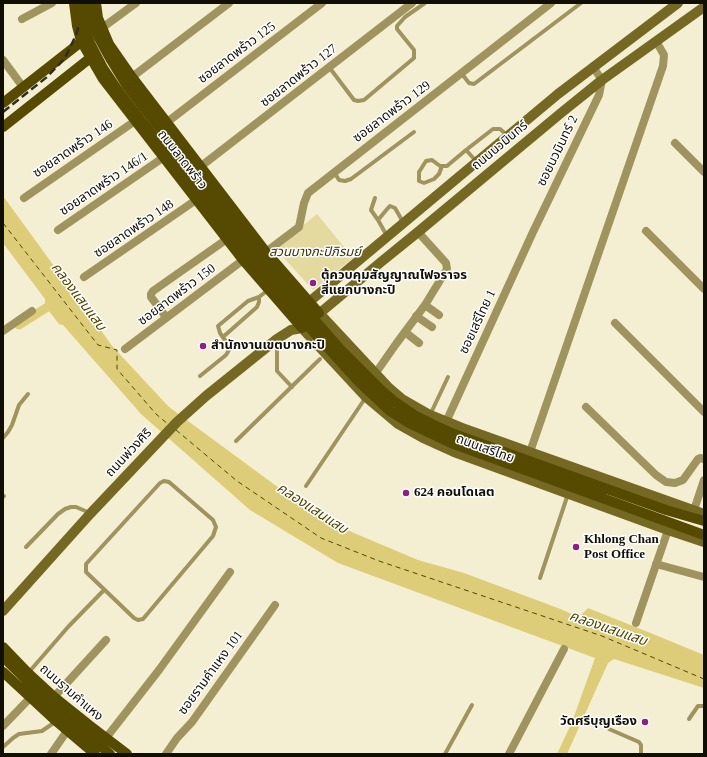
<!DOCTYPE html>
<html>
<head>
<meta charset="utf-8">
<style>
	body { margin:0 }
	#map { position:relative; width:707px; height:757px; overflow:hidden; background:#f4efd3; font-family:"Times New Roman",serif }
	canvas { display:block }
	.frame { position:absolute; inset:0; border:4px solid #100e05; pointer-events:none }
</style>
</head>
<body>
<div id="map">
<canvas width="707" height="757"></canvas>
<div class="frame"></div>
</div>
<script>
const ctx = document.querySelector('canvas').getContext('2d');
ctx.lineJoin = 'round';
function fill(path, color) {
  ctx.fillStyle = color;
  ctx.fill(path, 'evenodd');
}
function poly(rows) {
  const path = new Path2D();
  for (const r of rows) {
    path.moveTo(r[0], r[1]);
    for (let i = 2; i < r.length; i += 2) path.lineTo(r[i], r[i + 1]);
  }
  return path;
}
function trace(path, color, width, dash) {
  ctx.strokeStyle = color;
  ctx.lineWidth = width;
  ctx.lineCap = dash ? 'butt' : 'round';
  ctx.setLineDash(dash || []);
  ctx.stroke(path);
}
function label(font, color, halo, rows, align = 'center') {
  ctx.font = font + ' "Times New Roman","Noto Sans Thai",serif';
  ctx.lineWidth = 3;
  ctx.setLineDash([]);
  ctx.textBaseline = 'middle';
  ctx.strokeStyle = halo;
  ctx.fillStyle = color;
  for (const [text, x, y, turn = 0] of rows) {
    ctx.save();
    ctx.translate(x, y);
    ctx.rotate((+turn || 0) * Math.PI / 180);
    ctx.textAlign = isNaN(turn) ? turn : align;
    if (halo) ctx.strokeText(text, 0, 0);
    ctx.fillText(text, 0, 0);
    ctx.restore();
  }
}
const green = poly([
	[317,214,353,258,313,290,275,248]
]);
const water = poly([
	[3,196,113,347,169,407,313,513,354,533,418,560,464,573,558,608,579,617,588,608,648,632,704,655,704,688,614,659,608,663,567,754,557,754,572,722,595,658,338,563,250,510,141,414,63,325,59,324,45,306,45,299,3,243]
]);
const canal = poly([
	[19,325,57,301]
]);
const ferry = poly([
	[3,223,98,345,117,350,117,369,156,414,169,425],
	[176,430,237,481,321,538,379,561,602,636,704,679]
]);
const lane = poly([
	[329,67,354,100,358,101,364,100,414,58,414,50,397,29,397,26,405,17,425,3],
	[462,74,469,83,474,84,581,3],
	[476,161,466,150,493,129,500,129,508,136],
	[442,166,439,174,434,179,424,183,419,181,419,172,426,161,432,160,440,166,447,166,466,150],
	[334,172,339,180,345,181,351,179,414,132],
	[375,198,371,210,378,220],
	[387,236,378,220,388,208,390,206,395,208,403,222],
	[223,337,257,307,259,302,259,297],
	[277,342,277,371,292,387],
	[200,376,226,355,229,350,229,346,220,333,218,326,248,301,259,297,268,290],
	[430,415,448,377],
	[3,438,8,432,12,425,19,405,28,394],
	[236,441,320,359],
	[164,481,169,482,213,520,216,527,213,536,143,619,138,620,134,618,86,572,86,564,160,483,164,481],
	[306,486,366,397],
	[3,497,4,496],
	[26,547,58,514,65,509,71,507,76,507,90,513],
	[540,578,568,494],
	[29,672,68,627,104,590],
	[689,719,698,706,704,706],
	[609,729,639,742,641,745,641,754],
	[3,747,13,738,19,734,42,731,55,722],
	[445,754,472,705]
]);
const street = poly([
	[22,19,52,3],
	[102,28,136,3],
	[3,60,23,87],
	[132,77,229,3],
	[166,123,322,3],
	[675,143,704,172],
	[200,167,412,3],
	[24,198,135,121],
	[58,230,164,157],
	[646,231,704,289],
	[266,252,299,227,304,203,308,193,551,3],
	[84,277,196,200],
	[425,305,439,315],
	[416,316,432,327],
	[166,317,151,297,151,294,153,291,227,239],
	[615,323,704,412],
	[3,331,32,311],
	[405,332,419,343],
	[125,349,243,260],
	[375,374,396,344,425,305,447,269,446,263,418,232],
	[586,407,656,475,666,482,675,483,683,480,698,459,700,458,704,459],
	[446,422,533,232,599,95,602,80,593,67],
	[530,452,663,66,664,55,656,41],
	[694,510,704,480],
	[656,564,704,577],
	[636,623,668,530],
	[54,697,106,640],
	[3,726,30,698],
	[106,738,159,670,230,572],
	[51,754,67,731],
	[166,754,177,738,192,722,275,605],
	[509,754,564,649]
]);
const secondary = poly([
	[304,308,309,302,558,94,678,3],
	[319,313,388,387,402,399,430,415,462,428,704,514],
	[302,328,366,397,398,424,423,438,454,452,668,530,704,542],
	[3,611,90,514,177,422,206,396,277,339,291,330,302,328,381,262,418,232,561,113,602,80,704,7]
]);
const primary = poly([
	[74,3,77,26,81,41,103,79,243,260,302,328],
	[96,3,98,18,109,44,132,77,266,252,319,313],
	[3,103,86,38],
	[3,127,94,55],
	[607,489,666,510,704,521],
	[3,647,28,673,54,697,89,725,127,754],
	[6,660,53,706,110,754],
	[3,672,56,721,95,754]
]);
const rail = poly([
	[3,112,47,77,65,58,76,35,79,25,81,3]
]);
const primaryBridge = poly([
	[79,3,82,20,90,43,103,68,119,92,242,249,286,302,356,379,390,411,409,423,451,443,704,535],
	[89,3,91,16,99,38,111,60,127,86,270,269,341,350,380,389,395,402,414,415,434,425,454,434,607,489]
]);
const markers = [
	[313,283,4,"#8e2083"],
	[203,346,4,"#8e2083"],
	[406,493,4,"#8e2083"],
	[576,547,4,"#8e2083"],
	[645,722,4,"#8e2083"]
];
const streetNames = [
	["ซอยลาดพร้าว 125",237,53,-37],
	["ซอยลาดพร้าว 127",299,76,-38],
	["ซอยลาดพร้าว 129",392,112,-37],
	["ถนนนวมินทร์",500,146,-40],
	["ซอยลาดพร้าว 146",73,149,-34],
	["ซอยนวมินทร์ 2",558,151,-64],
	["ถนนลาดพร้าว",182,160,52],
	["ซอยลาดพร้าว 146/1",104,184,-34],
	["ซอยลาดพร้าว 148",134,229,-34],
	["ซอยลาดพร้าว 150",177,295,-37],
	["ซอยเสรีไทย 1",478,322,-65],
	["ถนนเสรีไทย",485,449,20],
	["ถนนพ่วงศิริ",129,453,-47],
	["ซอยรามคำแหง 101",211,673,-54],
	["ถนนรามคำแหง",71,693,41]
];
const parkNames = [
	["สวนบางกะปิภิรมย์",315,253]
];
const poiNames = [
	["ตู้ควบคุมสัญญาณไฟจราจร",321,276],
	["สี่แยกบางกะปิ",321,291],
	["สำนักงานเขตบางกะปิ",211,346],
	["624 คอนโดเลต",414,493],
	["Khlong Chan",584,540],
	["Post Office",584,555],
	["วัดศรีบุญเรือง",637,722,"right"]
];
const waterNames = [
	["คลองแสนแสบ",78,297,53],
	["คลองแสนแสบ",312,509,33],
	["คลองแสนแสบ",608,629,19]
];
fill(green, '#e4d99f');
fill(water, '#ddcd79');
trace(canal, '#ddcd79', 9);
trace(ferry, '#514500', 1, [5, 4]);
trace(lane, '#9f945d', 4);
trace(street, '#9f945d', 8);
trace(secondary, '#756822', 10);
trace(primary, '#564a00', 10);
trace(rail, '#2f2d21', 2.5, [8, 4]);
trace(primaryBridge, '#564a00', 10);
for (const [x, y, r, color] of markers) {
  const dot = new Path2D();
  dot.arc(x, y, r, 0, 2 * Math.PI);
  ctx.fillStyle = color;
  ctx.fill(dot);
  trace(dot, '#fff', 1.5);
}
label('13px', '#100e05', '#fff', streetNames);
label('italic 13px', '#39310c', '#fff', parkNames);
label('bold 13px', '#100e05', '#fff', poiNames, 'left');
label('italic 14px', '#514500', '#fff', waterNames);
</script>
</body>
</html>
